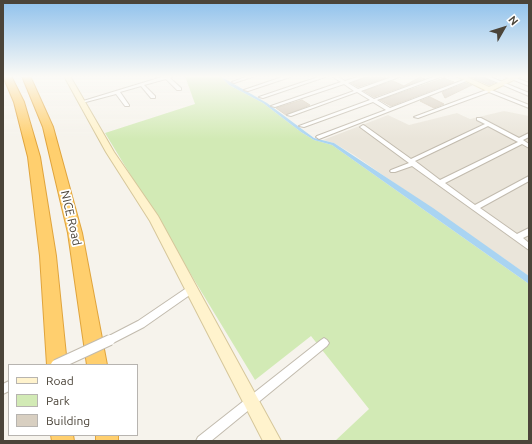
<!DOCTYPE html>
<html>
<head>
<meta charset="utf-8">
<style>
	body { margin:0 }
	#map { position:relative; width:532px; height:444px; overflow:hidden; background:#f6f3ec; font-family:Ubuntu,sans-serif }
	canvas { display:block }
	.frame { position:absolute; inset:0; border:4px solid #4b4439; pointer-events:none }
	.legend { position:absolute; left:8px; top:364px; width:130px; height:72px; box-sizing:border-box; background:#fff; border:1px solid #b7b4b0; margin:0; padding:5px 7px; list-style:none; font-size:12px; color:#4b4439 }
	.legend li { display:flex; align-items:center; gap:8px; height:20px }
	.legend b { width:20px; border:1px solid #b7b4b0 }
	.north { position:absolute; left:484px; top:8px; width:40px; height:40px; -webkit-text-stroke:3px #fff; paint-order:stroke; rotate:51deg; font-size:11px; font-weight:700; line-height:16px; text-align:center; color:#4b4439 }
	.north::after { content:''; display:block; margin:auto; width:14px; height:18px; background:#4b4439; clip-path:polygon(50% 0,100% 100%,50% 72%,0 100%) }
</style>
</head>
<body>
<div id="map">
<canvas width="532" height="444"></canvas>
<div class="frame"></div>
<ul class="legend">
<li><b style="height:5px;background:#fff3cd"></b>Road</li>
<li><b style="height:11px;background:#d2eab5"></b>Park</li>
<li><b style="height:11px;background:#d8cfc1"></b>Building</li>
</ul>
<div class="north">N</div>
</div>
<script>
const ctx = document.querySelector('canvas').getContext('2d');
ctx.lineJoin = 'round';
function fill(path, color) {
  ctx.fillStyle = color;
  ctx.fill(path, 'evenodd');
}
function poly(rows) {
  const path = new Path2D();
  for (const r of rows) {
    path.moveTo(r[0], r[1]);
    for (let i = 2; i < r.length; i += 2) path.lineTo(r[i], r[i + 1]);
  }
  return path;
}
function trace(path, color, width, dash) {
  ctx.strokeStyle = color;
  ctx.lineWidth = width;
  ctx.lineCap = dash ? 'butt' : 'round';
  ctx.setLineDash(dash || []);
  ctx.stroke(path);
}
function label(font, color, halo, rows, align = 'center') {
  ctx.font = font + ' Ubuntu,sans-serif';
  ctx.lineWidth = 3.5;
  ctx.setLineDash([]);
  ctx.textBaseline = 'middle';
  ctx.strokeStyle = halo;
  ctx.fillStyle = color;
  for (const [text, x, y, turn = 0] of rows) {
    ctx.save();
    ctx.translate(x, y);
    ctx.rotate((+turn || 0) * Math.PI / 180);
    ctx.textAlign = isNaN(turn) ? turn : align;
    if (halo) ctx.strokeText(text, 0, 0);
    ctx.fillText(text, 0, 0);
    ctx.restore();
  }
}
const residential = poly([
	[504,111,529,116,529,276,354,155,334,143,323,140,388,115,409,125,457,113,470,119]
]);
const green = poly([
	[185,76,220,76,229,85,263,103,301,132,314,140,332,145,529,284,529,441,335,441,369,409,311,336,255,380,105,133,195,104]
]);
const water = poly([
	[220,76,267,103,314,138,334,143,433,208,529,276,529,284,332,145,314,140,301,132,263,103,229,85]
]);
const building = poly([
	[368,76,386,78,358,87,351,83,368,76],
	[469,76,481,76,494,83,489,85,469,76],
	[420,77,425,79,374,97,364,91,393,81,404,86,420,77],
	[444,78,454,82,391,106,380,100,444,78],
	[466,83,472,85,445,98,442,92,466,83],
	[430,97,444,104,434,108,420,101,430,97],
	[302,100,310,105,286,115,276,108,302,100]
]);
const street = poly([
	[165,76,173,76,170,78,181,88,181,90,177,90,166,79,144,85,155,96,155,98,151,98,141,86,120,92,129,105,129,106,125,106,116,94,82,103,80,102,165,76],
	[248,76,255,76,234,83,232,82,248,76],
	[285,76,293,76,248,91,244,90,285,76],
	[321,76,328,76,263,98,259,97,321,76],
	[331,76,337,76,345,81,360,76,367,76,348,83,358,89,395,76,402,76,361,91,374,99,436,76,443,76,377,100,390,108,466,79,469,80,319,139,316,137,317,136,386,110,373,102,304,127,299,126,370,100,357,92,291,116,287,115,354,91,344,84,275,107,271,106,341,82,331,76],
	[482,76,488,76,529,93,529,96,482,76],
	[504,76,511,76,529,83,529,86,504,76],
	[489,89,529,105,529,108,489,92,418,118,414,117,489,89],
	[477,118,481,118,519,138,529,133,529,137,523,140,529,144,529,148,522,144,445,183,475,205,529,176,529,181,480,208,517,234,529,228,529,235,523,238,529,243,529,250,412,166,395,172,391,172,390,171,391,170,409,163,360,127,363,125,365,126,411,159,485,124,477,120,477,118],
	[488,126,518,142,440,180,415,161,488,126],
	[191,285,194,286,195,289,194,292,144,327,113,343,110,345,107,343,105,340,107,337,138,321,191,285],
	[324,338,327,340,329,343,327,346,211,441,196,441,198,437,321,340,324,338],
	[9,381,9,391,3,394,3,384,9,381]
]);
const secondary = poly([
	[64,76,70,76,114,152,158,216,281,441,263,441,150,221,106,152,64,76],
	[456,76,465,76,489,87,513,76,522,76,489,92,456,76]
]);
const highway = poly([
	[3,76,11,76,24,102,40,157,56,256,67,365,47,365,40,256,28,157,14,102,3,76],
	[22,76,30,76,53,127,82,233,107,365,87,365,68,233,43,127,22,76],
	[51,435,73,435,74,441,52,441,51,435],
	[96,435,118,435,118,441,96,441,96,435]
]);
const streetBridge = poly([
	[56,365,110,340]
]);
const streetNames = [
	["NICE Road",71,218,77]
];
fill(residential, '#eae5da');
fill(green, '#d2eab5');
fill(water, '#a9d4f2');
fill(building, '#d8cfc1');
trace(building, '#d3c7b4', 1);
trace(street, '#c2bbae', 2);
trace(secondary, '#d6c79b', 2);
trace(highway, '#e0a43c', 2);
fill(street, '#fff');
fill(secondary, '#fff3cd');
fill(highway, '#ffcf6e');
trace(streetBridge, '#c2bbae', 12, []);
trace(streetBridge, '#fff', 10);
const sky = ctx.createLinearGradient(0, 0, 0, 139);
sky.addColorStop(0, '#8fc1ec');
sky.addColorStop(0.55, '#fbfaf6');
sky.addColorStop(1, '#fbfaf600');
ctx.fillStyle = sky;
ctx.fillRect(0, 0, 532, 139);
label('12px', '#4b4439', '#fff', streetNames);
</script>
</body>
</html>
